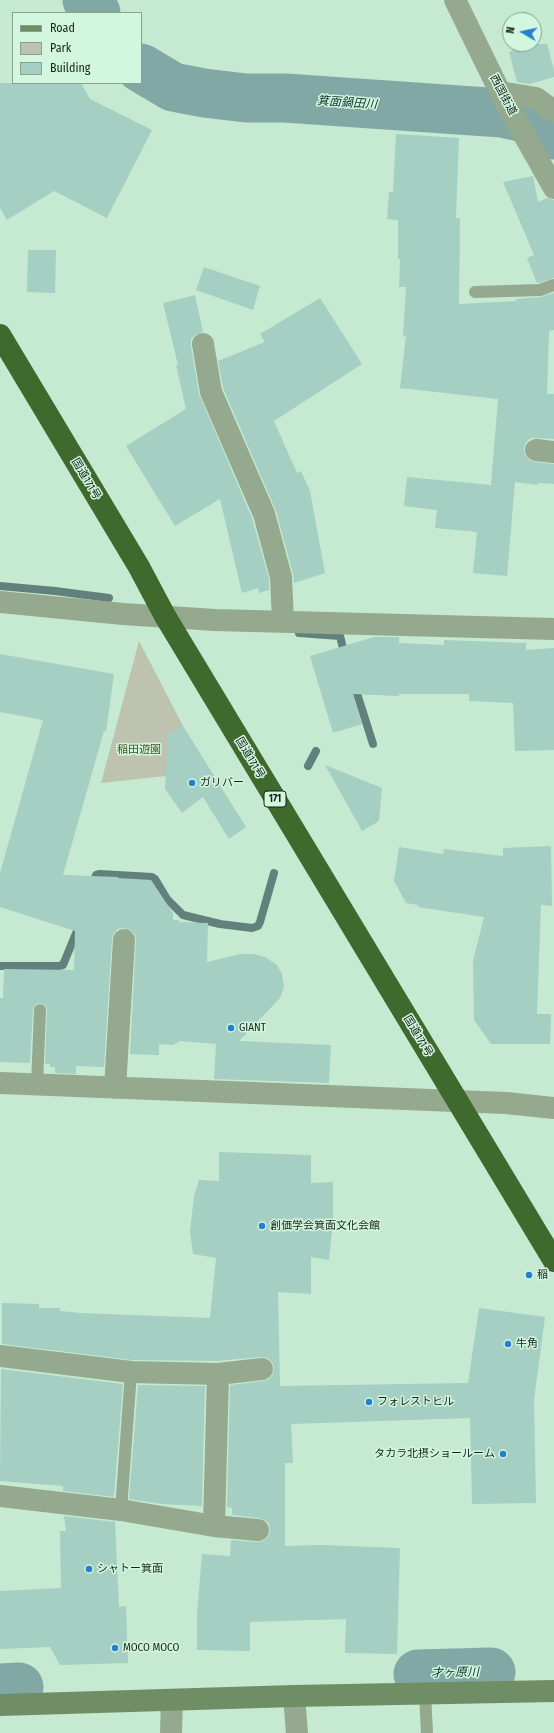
<!DOCTYPE html>
<html>
<head>
<meta charset="utf-8">
<style>
	body { margin:0 }
	#map { position:relative; width:554px; height:1733px; overflow:hidden; background:#c6e9d2; font-family:"Fira Sans Condensed",sans-serif }
	canvas { display:block }
	.legend { position:absolute; left:12px; top:12px; width:130px; height:72px; box-sizing:border-box; background:#d3f6df; border:1px solid #87a291; margin:0; padding:5px 7px; list-style:none; font-size:12px; color:#16231b }
	.legend li { display:flex; align-items:center; gap:8px; height:20px }
	.legend b { width:20px; border:1px solid #87a291 }
	.north { position:absolute; left:502px; top:12px; width:40px; height:40px; box-sizing:border-box; background:#d3f6df; border:1px solid #87a291; border-radius:50%; rotate:279deg; font-size:11px; font-weight:700; line-height:16px; text-align:center; color:#16231b }
	.north::after { content:''; display:block; margin:auto; width:14px; height:18px; background:#2280cc; clip-path:polygon(50% 0,100% 100%,50% 72%,0 100%) }
</style>
</head>
<body>
<div id="map">
<canvas width="554" height="1733"></canvas>
<ul class="legend">
<li><b style="height:5px;background:#708e65"></b>Road</li>
<li><b style="height:11px;background:#bec3b0"></b>Park</li>
<li><b style="height:11px;background:#a5cfc2"></b>Building</li>
</ul>
<div class="north">N</div>
</div>
<script>
const ctx = document.querySelector('canvas').getContext('2d');
ctx.lineJoin = 'round';
function fill(path, color) {
  ctx.fillStyle = color;
  ctx.fill(path, 'evenodd');
}
function poly(rows) {
  const path = new Path2D();
  for (const r of rows) {
    path.moveTo(r[0], r[1]);
    for (let i = 2; i < r.length; i += 2) path.lineTo(r[i], r[i + 1]);
  }
  return path;
}
function trace(path, color, width, dash) {
  ctx.strokeStyle = color;
  ctx.lineWidth = width;
  ctx.lineCap = dash ? 'butt' : 'round';
  ctx.setLineDash(dash || []);
  ctx.stroke(path);
}
function label(font, color, halo, rows, align = 'center') {
  ctx.font = font + ' "Fira Sans Condensed","Noto Sans JP",sans-serif';
  ctx.lineWidth = 3;
  ctx.setLineDash([]);
  ctx.textBaseline = 'middle';
  ctx.strokeStyle = halo;
  ctx.fillStyle = color;
  for (const [text, x, y, turn = 0] of rows) {
    ctx.save();
    ctx.translate(x, y);
    ctx.rotate((+turn || 0) * Math.PI / 180);
    ctx.textAlign = isNaN(turn) ? turn : align;
    if (halo) ctx.strokeText(text, 0, 0);
    ctx.fillText(text, 0, 0);
    ctx.restore();
  }
}
const green = poly([
	[139,641,183,726,169,735,166,776,101,783]
]);
const stream = poly([
	[0,586,55,591,109,598],
	[299,633,340,636,345,656],
	[354,684,373,744],
	[308,766,316,751],
	[92,886,96,875,100,874,152,877,155,879,167,899,183,915,220,924,252,928,258,926,260,922,274,873],
	[0,966,59,966,63,965,79,926]
]);
const river = poly([
	[87,0,96,13],
	[141,68,173,87,204,93,246,98,285,98,502,113,530,119,542,124,554,135],
	[418,1674,491,1672],
	[0,1688,19,1687]
]);
const building = poly([
	[511,44,547,44,554,70,554,77,529,84,517,82,509,52,513,51],
	[0,83,81,83,90,99,152,130,107,218,54,191,7,220,0,208],
	[396,134,459,138,456,218,460,218,459,304,516,301,516,299,540,297,554,293,554,330,549,331,547,394,554,394,554,439,531,438,526,442,524,449,525,455,529,460,535,462,554,464,554,484,538,483,538,485,515,482,507,576,473,573,477,532,435,528,437,510,404,506,407,477,491,485,498,399,400,388,406,335,403,337,406,287,399,287,400,259,398,259,398,220,387,219,389,192,393,192],
	[533,176,538,202,547,198,554,200,554,278,539,283,537,283,527,258,534,255,503,182],
	[28,250,56,250,55,293,27,292],
	[204,267,260,286,253,310,196,290],
	[195,295,203,332,195,335,191,339,191,346,199,394,252,518,269,579,269,590,259,593,258,588,242,593,220,499,175,526,126,446,186,409,176,365,178,365,163,303],
	[320,298,362,364,274,421,297,473,301,471,310,491,325,573,294,583,293,574,276,511,223,388,218,361,265,342,260,334],
	[374,637,399,637,399,643,444,645,444,640,472,641,526,643,526,650,554,648,554,750,515,751,513,703,469,701,469,694,399,694,399,696,353,694,362,724,333,733,310,656],
	[0,654,114,674,106,732,104,731,63,875,118,877,118,878,151,880,173,913,173,920,179,920,179,922,208,923,207,962,241,954,254,954,265,957,277,965,282,974,284,987,280,998,239,1041,331,1045,329,1083,214,1079,216,1044,180,1041,173,1045,159,1044,159,1055,130,1054,136,941,135,935,131,930,124,928,118,929,114,933,112,939,104,1067,76,1066,76,1074,55,1073,55,1067,50,1067,50,1064,45,1064,47,1010,46,1006,41,1003,36,1004,33,1009,30,1063,0,1062,0,998,3,998,4,969,74,970,75,931,0,907,0,873,43,720,0,712],
	[183,726,246,827,229,839,203,797,182,813,165,789,168,735],
	[325,765,382,788,379,821,362,831],
	[551,846,552,906,541,905,537,1014,551,1014,550,1044,491,1044,474,1020,473,961,484,917,418,907,418,905,406,903,394,881,399,847,443,854,444,849,503,856,503,848],
	[219,1152,311,1155,311,1183,333,1182,333,1221,329,1260,311,1257,311,1294,278,1292,280,1386,468,1383,479,1308,545,1317,534,1400,536,1503,472,1504,470,1418,291,1424,293,1463,285,1463,285,1546,322,1545,400,1548,397,1654,345,1653,346,1619,250,1622,250,1651,197,1650,197,1614,202,1554,230,1556,231,1540,257,1542,263,1541,268,1537,270,1532,269,1524,265,1520,259,1518,232,1515,232,1508,227,1507,230,1385,263,1381,269,1379,273,1374,274,1368,272,1362,267,1358,261,1357,217,1361,132,1360,2,1344,2,1303,39,1304,39,1308,60,1308,60,1311,81,1313,210,1318,216,1258,193,1254,190,1232,194,1196,199,1180,219,1181],
	[1,1369,123,1384,114,1497,63,1491,63,1486,0,1481],
	[138,1385,205,1386,202,1506,161,1504,129,1499],
	[64,1516,115,1522,119,1607,126,1606,128,1663,60,1665,50,1647,0,1649,0,1591,61,1588,60,1531,66,1531]
]);
const lane = poly([
	[475,292,540,290,554,285],
	[37,1085,40,1010],
	[121,1510,131,1372],
	[425,1693,427,1733]
]);
const street = poly([
	[455,0,501,94,554,188],
	[500,92,536,98,554,111],
	[203,344,211,392,264,514,281,577,283,621],
	[536,450,554,452],
	[0,602,123,614,215,620,554,629],
	[0,1083,506,1103,554,1108],
	[115,1088,124,940],
	[0,1356,131,1372,218,1374,262,1369],
	[0,1496,121,1510,214,1526,258,1530],
	[214,1526,218,1374],
	[294,1696,297,1733],
	[171,1733,172,1700]
]);
const secondary = poly([
	[0,1705,294,1696,554,1691]
]);
const highway = poly([
	[0,335,139,567,165,616,554,1261]
]);
const markers = [
	[192,783,4,"#2280cc"],
	[231,1028,4,"#2280cc"],
	[262,1226,4,"#2280cc"],
	[529,1275,4,"#2280cc"],
	[508,1344,4,"#2280cc"],
	[369,1402,4,"#2280cc"],
	[503,1454,4,"#2280cc"],
	[89,1569,4,"#2280cc"],
	[115,1648,4,"#2280cc"]
];
const shields = [
	[275,799,22]
];
const shieldNames = [
	["171",275,799]
];
const streetNames = [
	["西国街道",503,95,62],
	["国道171号",86,479,59],
	["国道171号",250,758,59],
	["国道171号",418,1036,59]
];
const parkNames = [
	["稲田遊園",139,750]
];
const poiNames = [
	["ガリバー",200,783],
	["GIANT",239,1028],
	["創価学会箕面文化会館",270,1226],
	["稲",537,1275],
	["牛角",516,1344],
	["フォレストヒル",377,1402],
	["タカラ北摂ショールーム",495,1454,"right"],
	["シャトー箕面",97,1569],
	["MOCO MOCO",123,1648]
];
const waterNames = [
	["箕面鍋田川",347,103,4],
	["才ヶ原川",455,1673,-1]
];
fill(green, '#bec3b0');
trace(stream, '#62807c', 8);
trace(river, '#82a8a6', 49);
fill(building, '#a5cfc2');
trace(lane, '#94a98d', 12);
trace(street, '#94a98d', 22);
trace(secondary, '#708e65', 22);
trace(highway, '#3f692d', 22);
for (const [x, y, r, color] of markers) {
  const dot = new Path2D();
  dot.arc(x, y, r, 0, 2 * Math.PI);
  ctx.fillStyle = color;
  ctx.fill(dot);
  trace(dot, '#d3f6df', 1.5);
}
for (const [x, y, w] of shields) {
  const box = new Path2D();
  box.roundRect(x - w / 2, y - 8, w, 16, 3);
  ctx.fillStyle = '#d3f6df';
  ctx.fill(box);
  trace(box, '#16231b', 1);
}
label('bold 10px', '#16231b', null, shieldNames);
label('11px', '#16231b', '#d3f6df', streetNames);
label('11px', '#495222', '#d3f6df', parkNames);
label('11px', '#16231b', '#d3f6df', poiNames, 'left');
label('italic 12px', '#0c3332', '#d3f6df', waterNames);
</script>
</body>
</html>
